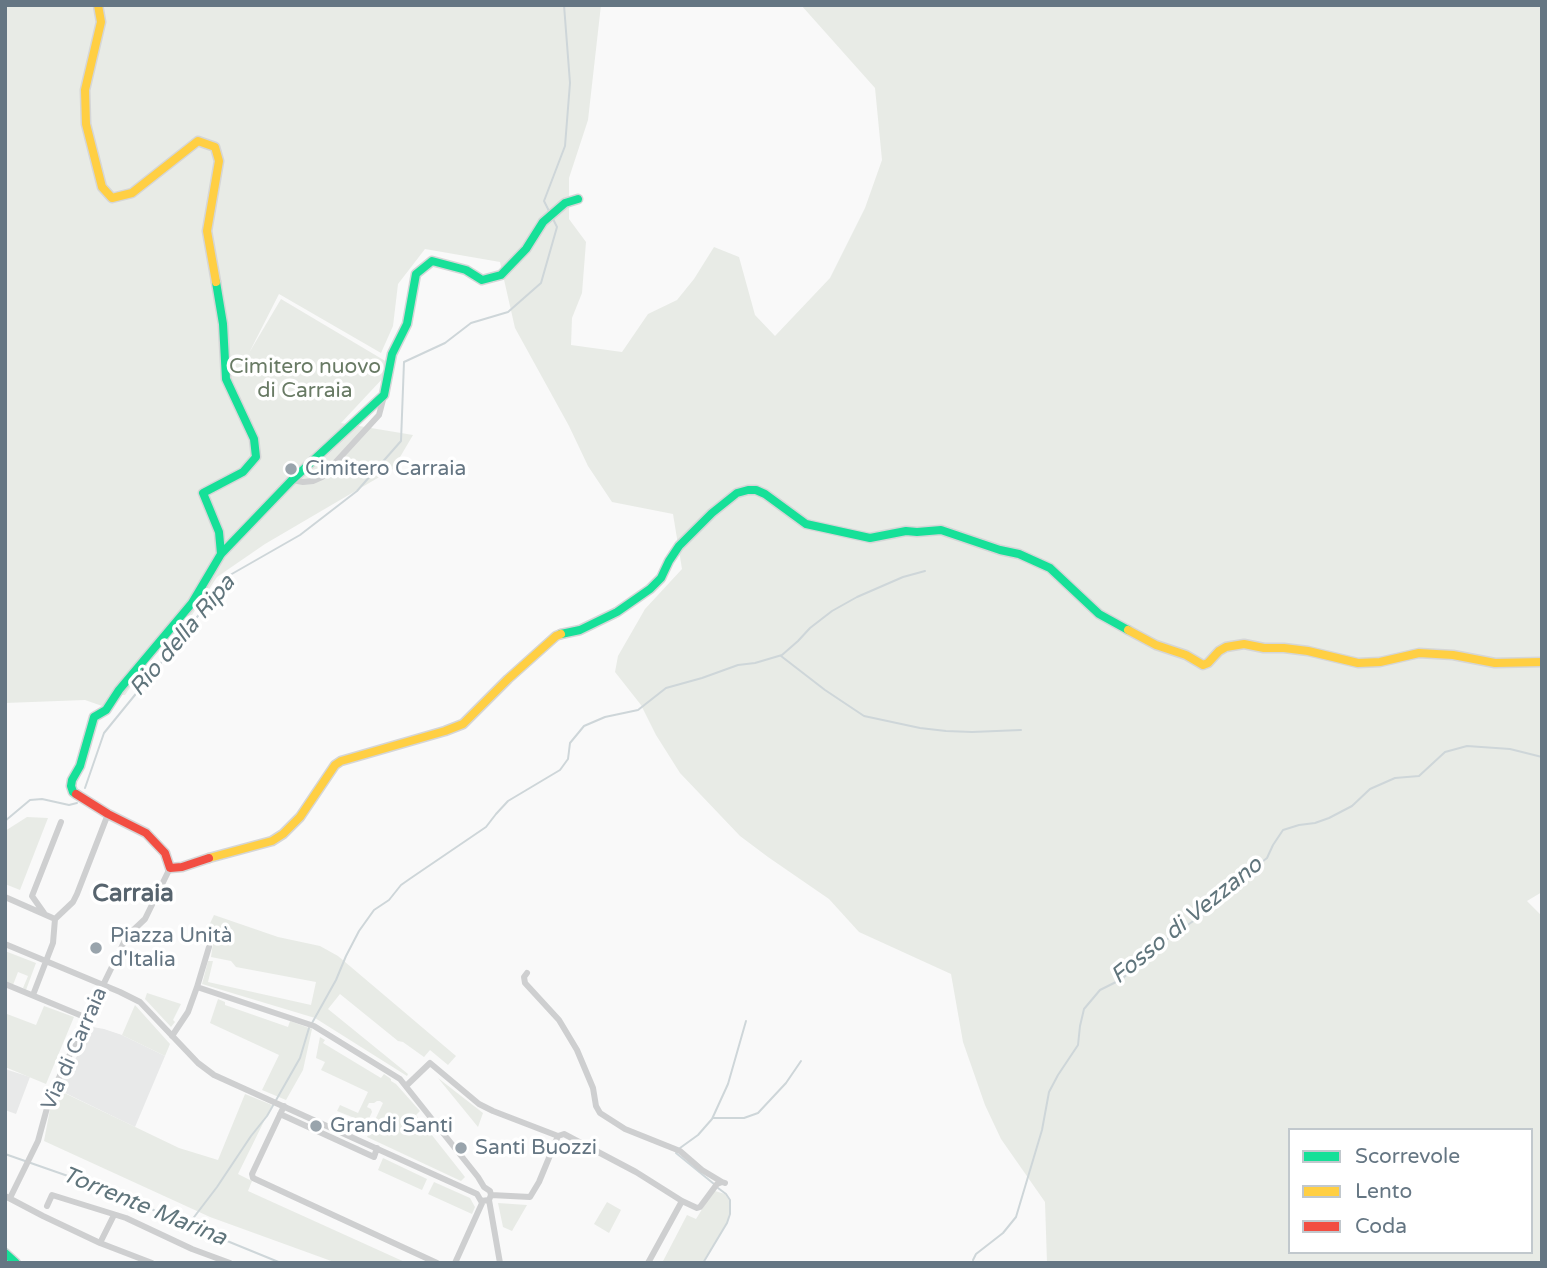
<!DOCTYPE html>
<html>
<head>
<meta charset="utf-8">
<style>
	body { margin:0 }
	#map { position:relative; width:1547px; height:1268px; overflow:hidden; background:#f9f9f9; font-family:"Varela Round",sans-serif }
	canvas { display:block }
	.frame { position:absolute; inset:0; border:7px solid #657683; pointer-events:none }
	.legend { position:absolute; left:1288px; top:1128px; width:245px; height:126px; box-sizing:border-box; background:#fff; border:2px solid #c1c8cd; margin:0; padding:9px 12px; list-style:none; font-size:21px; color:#657683 }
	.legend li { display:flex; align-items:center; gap:14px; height:35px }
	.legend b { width:35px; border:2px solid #c1c8cd }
</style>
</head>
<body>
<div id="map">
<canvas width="1547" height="1268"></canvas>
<div class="frame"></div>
<ul class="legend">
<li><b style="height:9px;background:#16e098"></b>Scorrevole</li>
<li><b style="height:9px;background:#ffcf43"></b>Lento</li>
<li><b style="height:9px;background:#f24e42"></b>Coda</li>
</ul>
</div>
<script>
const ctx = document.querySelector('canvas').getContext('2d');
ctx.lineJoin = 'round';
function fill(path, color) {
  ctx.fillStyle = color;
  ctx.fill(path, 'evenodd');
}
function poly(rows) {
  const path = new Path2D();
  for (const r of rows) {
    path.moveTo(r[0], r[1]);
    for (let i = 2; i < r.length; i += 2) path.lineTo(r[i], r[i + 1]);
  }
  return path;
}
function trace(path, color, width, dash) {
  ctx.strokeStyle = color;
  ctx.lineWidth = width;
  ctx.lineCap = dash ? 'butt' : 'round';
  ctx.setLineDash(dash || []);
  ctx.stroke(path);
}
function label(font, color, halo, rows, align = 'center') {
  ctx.font = font + ' "Varela Round",sans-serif';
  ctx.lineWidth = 7;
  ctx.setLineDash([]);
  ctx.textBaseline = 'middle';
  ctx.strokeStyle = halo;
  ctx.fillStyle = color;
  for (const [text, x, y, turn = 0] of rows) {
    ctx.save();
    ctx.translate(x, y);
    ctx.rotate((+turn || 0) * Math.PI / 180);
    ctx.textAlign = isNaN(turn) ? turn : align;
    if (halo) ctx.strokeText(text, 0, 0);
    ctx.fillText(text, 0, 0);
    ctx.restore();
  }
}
const built = poly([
	[87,1026,104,1029,122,1035,165,1056,135,1127,57,1089,64,1073,67,1074,77,1056,73,1053],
	[5,1069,30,1077,16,1114,5,1110]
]);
const green = poly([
	[5,5,601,5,588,120,569,178,569,219,586,242,582,293,572,318,571,345,622,352,648,314,677,300,694,279,714,247,739,257,755,315,775,336,830,278,865,208,882,160,875,88,801,5,1542,5,1542,892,1527,901,1542,916,1542,1263,1047,1263,1045,1202,1001,1139,985,1105,963,1042,951,974,859,932,829,899,768,857,740,836,680,773,656,735,641,705,615,672,618,656,645,609,682,569,673,514,612,502,588,466,569,426,515,328,500,262,425,249,398,284,393,326,381,353,279,294,249,353,281,299,387,362,384,377,341,423,413,435,393,469,265,544,217,577,188,621,146,664,125,695,109,695,105,707,85,700,5,703],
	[1290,1130,1531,1130,1531,1252,1290,1252],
	[27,817,48,818,20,890,5,884,5,831],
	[214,915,278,937,320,946,338,956,456,1056,448,1065,430,1050,424,1057,403,1042,398,1041,340,994,328,1009,408,1074,407,1076,315,1018,202,984,208,961,213,961,208,982,311,1005,316,982,236,967,231,961,211,957,213,943,202,940],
	[5,951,36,963,26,990,23,988,28,976,18,972,13,985,5,982],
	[147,993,181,1004,173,1020,175,1022,171,1027,145,999],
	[218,999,225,1002,225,1005,288,1027,290,1021,312,1029,303,1070,286,1100,262,1090,279,1055,210,1023],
	[135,1005,170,1044,165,1056,122,1035],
	[44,1006,74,1017,46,1084,5,1067,5,1019,7,1014,36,1025],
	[320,1037,325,1040,323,1043,381,1078,384,1074,391,1079,391,1081,396,1084,420,1111,416,1115,465,1177,461,1181,367,1137,383,1103,380,1101,377,1101,374,1103,369,1103,367,1107,371,1109,372,1112,367,1123,337,1111,340,1105,358,1113,368,1092,321,1070,325,1062,316,1058],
	[438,1078,483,1113,478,1127],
	[54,1088,179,1148,218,1160,245,1094,272,1105,238,1174,252,1181,248,1191,407,1263,334,1262,210,1217,44,1141],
	[383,1158,427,1179,422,1190,378,1170],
	[434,1182,470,1198,475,1207,472,1214,428,1194],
	[715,1191,725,1194,729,1200,730,1209,727,1224,702,1263,662,1263,687,1215,696,1219,709,1198],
	[607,1202,621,1210,609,1233,594,1224],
	[498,1203,527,1205,512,1231,503,1227]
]);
const stream = poly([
	[549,211,544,201,565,146,570,83,564,5],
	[781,656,825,690,864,716,920,728,946,731,972,732,1021,730],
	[85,788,104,733,165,658,230,575,300,535,357,491,401,441,404,362,445,343,471,323,508,312,541,283,557,227,553,219],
	[5,821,30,800,42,799,69,805,77,803],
	[312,1023,336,980,346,956,359,931,374,910,389,900,401,885,411,878,486,827,496,814,508,801,560,770,568,759,570,743,584,726,605,717,638,710,666,688,702,678,738,665,755,663,782,655,798,641,810,628,832,611,857,597,903,577,925,571],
	[713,1118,744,1118,758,1113,786,1083,801,1061],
	[680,1148,698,1135,712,1119,728,1084,746,1021],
	[677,1152,676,1153,714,1184],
	[5,1154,108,1190,183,1223,281,1263],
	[188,1225,217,1187,251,1136,267,1116,300,1058,309,1028],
	[973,1260,976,1254,1003,1233,1016,1217,1042,1130,1049,1092,1058,1075,1078,1045,1080,1026,1084,1009,1100,990,1122,979,1139,963,1166,940,1212,908,1230,887,1267,858,1273,845,1283,830,1299,825,1315,823,1329,818,1352,806,1370,789,1395,778,1419,776,1445,752,1467,746,1510,749,1542,757],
	[703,1263,727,1223,730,1214,730,1200,726,1194,718,1188]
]);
const street = poly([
	[292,480,303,482,313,481,322,477,379,415,384,396],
	[5,897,55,919],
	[44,913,32,896,61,822],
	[5,944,120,992,140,1002,198,1063,214,1075,477,1194,481,1201,489,1200],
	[527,973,524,977,525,983,559,1020,577,1050,593,1088,596,1106,600,1113,625,1129,680,1151,702,1170,722,1182],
	[5,984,87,1018],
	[197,987,209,947],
	[33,995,53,943,55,919,73,902,77,894,108,814],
	[172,1036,188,1012,197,987,314,1026,400,1079,478,1177,484,1187,490,1191,491,1195,489,1200,500,1263],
	[406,1086,430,1063,479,1104,493,1111,558,1136,564,1134,636,1172,682,1201,697,1208,700,1207,717,1184,722,1182,725,1183],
	[284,1106,252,1174,253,1178,437,1263],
	[280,1114,374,1157,377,1148],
	[491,1195,530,1197,539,1182,558,1136],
	[5,1196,43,1216,100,1243,152,1263],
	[10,1198,38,1141,50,1097,87,1018,127,936,145,919,170,868],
	[47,1206,52,1195,126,1218,192,1249,230,1263],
	[100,1243,114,1215],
	[455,1263,483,1201],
	[648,1263,682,1201]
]);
const fast = poly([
	[216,282,223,324,226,379,254,439,256,457,243,472,203,493,219,532,221,554],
	[561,634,580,630,617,612,650,589,661,578,669,561,679,546,712,513,737,493,748,490,756,490,765,494,806,524,870,538,906,531,917,532,941,530,1000,550,1019,554,1050,568,1099,614,1128,630],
	[76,794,73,792,71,786,72,780,80,766,94,717,106,710,119,690,192,603,221,554,292,480,384,395,392,354,407,324,416,274,432,261,466,270,482,280,501,275,526,249,543,222,565,203,578,199],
	[5,1253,16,1263]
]);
const slow = poly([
	[98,5,101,22,85,90,86,124,102,187,112,198,132,193,198,141,215,147,219,161,207,231,216,282],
	[1128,630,1156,645,1186,655,1203,665,1208,663,1219,651,1226,647,1244,644,1264,648,1284,648,1308,651,1358,663,1380,662,1419,653,1453,655,1495,663,1542,662],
	[209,858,272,841,283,834,300,817,335,765,341,761,445,731,463,724,508,679,556,636,561,634]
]);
const jam = poly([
	[76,794,108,814,146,833,165,853,170,868,182,867,209,858]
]);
const markers = [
	[291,469,7,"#99a4ac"],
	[96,948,7,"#99a4ac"],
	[316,1126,7,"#99a4ac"],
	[461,1148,7,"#99a4ac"]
];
const parkNames = [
	["Cimitero nuovo",305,367],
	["di Carraia",305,391]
];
const poiNames = [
	["Cimitero Carraia",305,469],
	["Piazza Unità",110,936],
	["d'Italia",110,960],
	["Grandi Santi",330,1126],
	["Santi Buozzi",475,1148]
];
const streetNames = [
	["Via di Carraia",75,1049,-66]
];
const waterNames = [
	["Rio della Ripa",183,636,-50],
	["Fosso di Vezzano",1187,921,-39],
	["Torrente Marina",144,1207,22]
];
const quarterNames = [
	["Carraia",133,895]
];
fill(built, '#e8e9e9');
fill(green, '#e8ebe6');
trace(stream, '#ced6d9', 2);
trace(fast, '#d5d6d7', 11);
trace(slow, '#d5d6d7', 11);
trace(jam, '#d5d6d7', 11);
trace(street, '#cecfd0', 6);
trace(fast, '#16e098', 8);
trace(slow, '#ffcf43', 8);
trace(jam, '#f24e42', 8);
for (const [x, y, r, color] of markers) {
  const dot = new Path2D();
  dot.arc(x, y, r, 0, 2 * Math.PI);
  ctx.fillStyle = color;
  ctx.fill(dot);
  trace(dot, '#fff', 2.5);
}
label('21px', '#687a64', '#fff', parkNames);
label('21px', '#657683', '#fff', poiNames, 'left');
label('21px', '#657683', '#fff', streetNames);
label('italic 23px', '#60757c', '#fff', waterNames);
label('bold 24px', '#57646e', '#fff', quarterNames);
</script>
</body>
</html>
